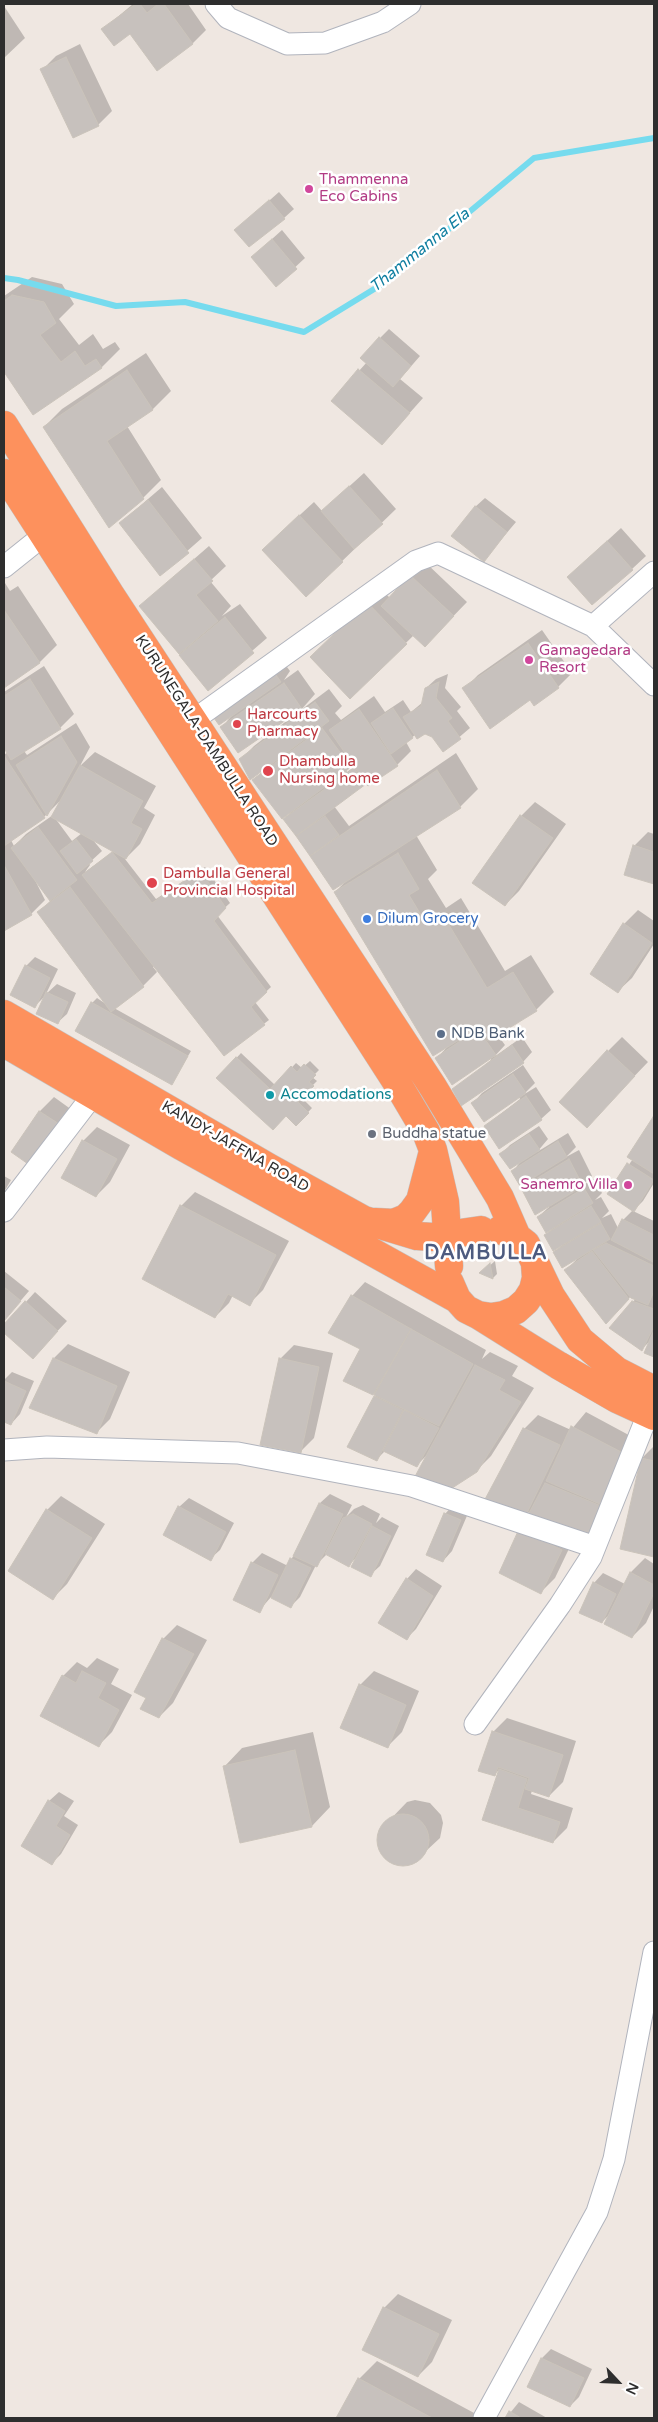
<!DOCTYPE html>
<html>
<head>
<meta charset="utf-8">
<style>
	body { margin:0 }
	#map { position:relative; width:658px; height:2422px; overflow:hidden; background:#efe7e1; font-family:"Varela Round",sans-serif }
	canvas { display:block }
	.frame { position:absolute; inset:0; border:5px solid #2e2e2e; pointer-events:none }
	.north { position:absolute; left:593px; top:2357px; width:50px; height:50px; -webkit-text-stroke:4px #fff; paint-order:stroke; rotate:115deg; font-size:14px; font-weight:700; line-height:20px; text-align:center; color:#2e2e2e }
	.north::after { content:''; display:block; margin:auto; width:18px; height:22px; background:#2e2e2e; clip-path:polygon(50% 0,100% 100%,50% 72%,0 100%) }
</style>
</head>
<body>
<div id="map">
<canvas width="658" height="2422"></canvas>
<div class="frame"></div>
<div class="north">N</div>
</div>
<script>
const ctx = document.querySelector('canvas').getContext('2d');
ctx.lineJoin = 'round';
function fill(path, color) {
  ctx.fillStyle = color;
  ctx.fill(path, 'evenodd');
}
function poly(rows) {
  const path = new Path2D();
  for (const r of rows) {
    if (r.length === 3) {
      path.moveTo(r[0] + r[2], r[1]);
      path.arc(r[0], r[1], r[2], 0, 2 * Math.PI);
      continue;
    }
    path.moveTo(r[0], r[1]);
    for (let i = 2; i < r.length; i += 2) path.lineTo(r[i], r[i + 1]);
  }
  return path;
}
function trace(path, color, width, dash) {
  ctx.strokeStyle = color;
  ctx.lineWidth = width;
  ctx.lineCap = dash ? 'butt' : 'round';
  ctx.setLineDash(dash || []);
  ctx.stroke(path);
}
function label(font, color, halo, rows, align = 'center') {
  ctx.font = font + ' "Varela Round",sans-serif';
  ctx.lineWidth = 5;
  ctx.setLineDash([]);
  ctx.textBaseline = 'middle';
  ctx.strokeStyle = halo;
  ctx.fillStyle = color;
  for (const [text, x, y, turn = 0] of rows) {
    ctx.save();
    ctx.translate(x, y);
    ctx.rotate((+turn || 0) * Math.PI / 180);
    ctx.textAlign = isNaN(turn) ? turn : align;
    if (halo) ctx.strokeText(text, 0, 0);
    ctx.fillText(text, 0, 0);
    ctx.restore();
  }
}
const shadow = poly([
	[133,4,188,4,206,30,192,44,103,29],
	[4,6,25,38,4,58],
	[80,44,112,111,98,125,42,70,56,56],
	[279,192,294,209,284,218,236,230],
	[282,230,305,258,276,285,262,248],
	[32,277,62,284,74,304,59,319,79,345,93,334,103,349,115,342,120,349,102,367,34,413,4,370,4,296],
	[389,329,420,356,400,379,423,398,382,444,332,401,367,362,380,338],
	[146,353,171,391,153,409,127,426,161,480,143,498,44,427,62,409],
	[364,473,396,509,306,596,277,536,314,502,322,511],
	[162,487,202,538,161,574,120,523],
	[485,498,516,522,484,560,475,507],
	[621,528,646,556,632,569,583,563],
	[209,546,226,566,210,581,231,606,222,616,240,604,267,638,208,689,140,606],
	[425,562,467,602,439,631,414,635,350,698,311,658,381,589,390,598],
	[5,583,10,591,18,586,57,645,39,663,4,686],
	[542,630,572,673,558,687,530,699,464,689,478,675],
	[281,659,290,671,284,680,298,670,315,694,301,710,329,689,342,706,335,713,341,720,374,696,385,712,403,700,411,712,423,702,426,688,436,679,448,674,445,688,461,707,457,711,470,728,443,751,433,736,425,732,415,735,406,742,411,751,397,765,368,785,366,782,334,806,349,826,456,753,478,789,460,807,416,835,437,870,428,879,446,908,461,898,505,971,531,955,554,992,536,1010,497,1034,505,1045,494,1057,522,1037,532,1052,523,1062,454,1090,491,1060,490,1058,437,1058,449,1045,335,892,345,882,312,857,319,850,310,854,285,819,290,813,254,780,263,771,240,760,254,746,293,716,292,714,221,728],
	[354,763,355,766,347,772,346,770],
	[44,666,74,714,60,728,24,751,27,755,76,723,90,747,80,766,95,752,156,786,144,808,155,815,140,844,125,859,156,899,205,867,230,903,217,915,271,987,255,1002,269,1020,224,1054,155,965,153,967,157,972,143,986,114,1008,191,1051,172,1083,92,1003,97,998,106,1004,39,912,51,900,32,874,45,900,31,914,4,928,4,755,8,752,6,750,4,752,4,692],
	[60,801,53,815,26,834,14,846,11,840,44,817],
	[55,818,82,833,72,841],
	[93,840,114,851,85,872,90,865,89,863,102,851],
	[535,802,566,824,519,891,505,905,474,883,521,816],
	[648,832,654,834,654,883,625,874,634,846],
	[638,910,654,921,654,944,632,978,618,991,624,924],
	[35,957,58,969,46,994,57,984,76,993,67,1014,57,1023,46,995,35,1006,26,966],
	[622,1037,648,1062,600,1112,608,1051],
	[241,1053,275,1085,296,1063,302,1068,310,1061,319,1070,312,1077,317,1081,301,1097,312,1108,296,1125,286,1115,218,1078],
	[523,1065,535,1083,523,1095,536,1087,551,1110,541,1119,485,1126,520,1099,519,1097,473,1103,482,1093],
	[54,1097,72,1110,45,1150,12,1152,40,1111],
	[654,1118,654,1183,643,1201,633,1211,654,1221,654,1356,645,1352,650,1341,642,1349,633,1302,636,1298,631,1296,620,1309,566,1270,577,1259,555,1252,563,1244,546,1235,553,1228,538,1217,549,1207,522,1188,532,1178,513,1171,521,1161,501,1154,510,1145,539,1126,548,1139,537,1152,568,1133,576,1147,566,1157,579,1150,592,1176,581,1186,594,1179,602,1193,595,1200,601,1197,609,1211,602,1218,611,1214,618,1228,623,1220,633,1210,608,1193,633,1159,629,1156],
	[97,1127,130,1145,110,1182,96,1196,83,1141],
	[4,1176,11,1180,4,1192],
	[195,1192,289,1241,263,1290,249,1304,233,1295,229,1303,215,1317,181,1206],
	[495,1261,497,1274,493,1278,481,1273],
	[4,1271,29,1291,4,1320],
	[365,1282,486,1350,482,1359,490,1352,518,1366,512,1376,534,1388,491,1456,476,1471,427,1455,417,1465,385,1451,377,1459,375,1397,377,1395,345,1380,361,1349,352,1296],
	[35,1292,67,1321,32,1358,4,1331,4,1326],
	[68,1344,130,1372,110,1419,96,1433,54,1358],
	[294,1345,333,1353,314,1438,300,1452,280,1359],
	[12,1372,34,1381,20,1414,11,1424,4,1421,4,1380],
	[586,1412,638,1440,621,1492,576,1534,555,1578,541,1592,520,1530,536,1515,529,1512,525,1516,524,1429,538,1415,571,1430],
	[654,1446,654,1555,622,1548,642,1458],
	[330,1494,352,1505,346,1517,354,1509,363,1505,380,1514,376,1523,382,1517,399,1526,380,1566,370,1575,357,1557,349,1565,327,1554,316,1565,300,1597,291,1606,271,1597,259,1611,252,1563,262,1553,288,1566,320,1503],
	[61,1496,105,1524,67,1584,53,1598,47,1510],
	[189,1498,234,1523,220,1550,210,1559,179,1507],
	[454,1504,469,1511,452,1551,443,1561,445,1514],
	[645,1558,654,1564,654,1606,646,1623,632,1637,610,1614,602,1622,594,1583,603,1573,625,1584,631,1572],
	[416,1569,442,1586,416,1629,406,1639,407,1579],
	[177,1625,207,1640,173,1703,159,1717,147,1697,136,1692,163,1639],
	[97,1658,119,1669,111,1684,132,1695,112,1732,98,1746,63,1676,77,1662,87,1668],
	[374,1671,419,1691,402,1732,388,1746,360,1685],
	[507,1718,576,1741,563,1782,549,1796,532,1790,531,1794,573,1808,567,1828,553,1842,484,1819,500,1769,494,1775,493,1732],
	[313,1732,330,1807,312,1826,224,1767,242,1748],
	[59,1792,74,1801,64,1816,78,1825,61,1854,52,1863,49,1801],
	[415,1800,430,1803,441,1815,443,1823,440,1838,412,1864,395,1864,387,1860,378,1846,381,1829,407,1802],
	[398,2294,452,2320,432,2362,418,2376,384,2308],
	[551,2349,592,2369,579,2397,570,2406,528,2386,542,2358],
	[377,2361,476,2414,473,2418,338,2418,359,2379],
	[519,2402,547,2418,506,2418]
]);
const stream = poly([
	[4,278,18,280,116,306,185,302,304,332,384,283,534,158,654,138]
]);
const building = poly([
	[136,4,140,4,147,13,158,4,164,4,193,44,157,71,130,34,114,46,101,29,136,4],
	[66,57,99,126,73,138,40,69,66,57],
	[269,200,285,219,249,247,234,230,269,200],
	[272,239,297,269,276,287,251,257,272,239],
	[12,295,44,302,56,323,40,335,61,362,75,351,85,366,96,359,102,368,33,415,4,372,4,301,12,295],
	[379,337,411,366,393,387,360,358,379,337],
	[358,369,410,413,382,445,331,401,358,369],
	[127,370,153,410,107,441,144,499,109,528,43,427,127,370],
	[349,486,383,524,354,549,321,511,349,486],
	[148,500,189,553,160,576,119,523,148,500],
	[475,506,507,532,484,562,451,536,475,506],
	[299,515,343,562,306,597,262,550,299,515],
	[607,541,633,570,592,605,567,577,607,541],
	[194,559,213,581,196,595,218,621,179,654,139,606,194,559],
	[410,575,454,616,425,647,381,606,410,575],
	[367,602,407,644,350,699,310,657,367,602],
	[4,610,40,663,4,688,4,610],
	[225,617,254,653,208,691,179,655,225,617],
	[528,643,559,688,534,706,530,700,490,729,462,688,528,643],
	[271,668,281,682,219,725,209,711,271,668],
	[30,679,61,729,11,760,4,748,4,696,30,679],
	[439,682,436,698,452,718,448,721,461,739,443,752,432,737,425,734,417,739,403,717,421,706,425,688,439,682],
	[284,683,302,709,238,753,220,727,284,683],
	[315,702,329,721,250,780,239,759,315,702],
	[393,708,413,738,391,754,371,723,393,708],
	[359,709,398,766,368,786,329,730,359,709],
	[322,728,351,767,282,819,252,780,322,728],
	[61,736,77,762,47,816,16,765,61,736],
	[5,757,45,818,4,846,4,758,5,757],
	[80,765,143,801,131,823,142,829,126,859,51,817,80,765],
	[354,768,366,784,296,836,283,819,354,768],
	[437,770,461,808,333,890,310,856,437,770],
	[520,815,553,838,505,906,472,883,520,815],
	[325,816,339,835,310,856,296,836,325,816],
	[38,827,77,880,50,901,11,848,38,827],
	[76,839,93,861,77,874,60,851,76,839],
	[633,845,654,852,654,884,624,875,633,845],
	[112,852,152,903,200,870,226,908,214,921,267,992,251,1007,265,1025,224,1056,82,875,112,852],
	[398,853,419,889,409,895,427,925,443,915,487,988,513,972,537,1011,488,1041,480,1027,433,1056,334,892,398,853],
	[4,865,32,915,4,931,4,865],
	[70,887,144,987,111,1012,37,912,70,887],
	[623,923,652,943,618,993,590,974,623,923],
	[25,965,50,978,35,1008,10,995,25,965],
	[46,992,68,1002,58,1024,36,1014,46,992],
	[91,1002,188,1056,172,1085,75,1031,91,1002],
	[478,1029,496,1055,452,1085,435,1058,478,1029],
	[512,1045,524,1063,461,1106,452,1089,512,1045],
	[607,1050,635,1076,587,1128,559,1102,607,1050],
	[236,1057,270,1089,291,1066,297,1072,304,1064,316,1075,309,1082,314,1086,298,1102,309,1113,296,1126,286,1116,273,1130,216,1078,236,1057],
	[513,1074,526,1093,484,1122,471,1103,513,1074],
	[526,1096,542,1120,499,1149,484,1126,526,1096],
	[39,1111,59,1124,31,1166,11,1152,39,1111],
	[653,1117,654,1118,654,1174,627,1157,653,1117],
	[529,1134,540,1150,510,1169,499,1154,529,1134],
	[82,1140,117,1159,96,1197,61,1178,82,1140],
	[558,1141,567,1157,520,1186,511,1171,558,1141],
	[569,1159,583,1186,535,1215,521,1188,569,1159],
	[627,1163,654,1180,634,1212,607,1194,627,1163],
	[584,1188,593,1203,546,1233,537,1217,584,1188],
	[180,1205,276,1255,250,1306,228,1294,215,1318,142,1279,180,1205],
	[591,1206,601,1222,553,1251,544,1235,591,1206],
	[622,1219,654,1235,653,1262,611,1240,622,1219],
	[601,1223,610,1239,562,1268,553,1252,601,1223],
	[606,1243,654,1266,654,1291,648,1305,631,1298,593,1250,606,1243],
	[592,1251,629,1299,606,1324,564,1270,592,1251],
	[490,1263,493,1279,479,1273,490,1263],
	[4,1287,21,1301,4,1321,4,1287],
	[351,1295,411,1329,373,1395,343,1381,360,1349,328,1333,351,1295],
	[25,1301,58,1331,33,1359,4,1333,4,1324,25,1301],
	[632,1301,654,1309,654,1326,642,1351,609,1328,632,1301],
	[411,1329,473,1364,439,1426,374,1395,411,1329],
	[654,1330,654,1357,644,1353,654,1330],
	[53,1358,117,1386,97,1434,29,1408,53,1358],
	[279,1358,319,1367,301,1453,260,1445,279,1358],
	[475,1365,505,1380,499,1390,521,1402,477,1472,446,1492,412,1482,475,1365],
	[4,1381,26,1391,11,1425,4,1422,4,1381],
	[374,1396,403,1410,377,1461,347,1447,374,1396],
	[404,1410,439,1428,417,1467,383,1451,404,1410],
	[571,1426,625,1454,607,1507,546,1481,571,1426],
	[523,1428,560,1445,525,1517,483,1503,523,1428],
	[641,1458,654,1461,654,1557,620,1549,641,1458],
	[545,1483,606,1508,589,1541,529,1513,545,1483],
	[319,1503,343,1514,317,1567,293,1556,319,1503],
	[178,1506,226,1532,211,1561,163,1535,178,1506],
	[46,1509,92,1538,53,1600,8,1571,46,1509],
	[444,1513,461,1520,443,1562,426,1555,444,1513],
	[353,1514,372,1524,349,1567,325,1554,343,1518,353,1514],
	[372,1526,391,1536,371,1577,351,1567,372,1526],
	[519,1529,562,1550,541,1594,499,1573,519,1529],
	[290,1558,311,1568,291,1608,271,1598,290,1558],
	[251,1562,278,1575,260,1613,233,1600,251,1562],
	[630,1572,654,1585,654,1593,632,1638,604,1624,630,1572],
	[406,1578,433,1596,407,1640,378,1623,406,1578],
	[593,1582,616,1594,602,1623,579,1613,593,1582],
	[162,1638,194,1654,159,1718,140,1709,146,1698,134,1692,162,1638],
	[82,1671,106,1683,98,1698,119,1710,99,1747,40,1716,62,1675,76,1683,82,1671],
	[359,1684,406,1705,388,1748,340,1728,359,1684],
	[492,1731,563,1755,549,1797,525,1789,529,1778,498,1767,495,1776,478,1771,492,1731],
	[295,1750,312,1827,240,1843,223,1766,295,1750],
	[499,1769,527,1779,518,1808,560,1822,553,1843,482,1820,499,1769],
	[48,1800,65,1811,56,1826,70,1835,52,1865,21,1846,48,1800],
	[403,1840,26],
	[383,2307,439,2334,418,2377,362,2350,383,2307],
	[541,2358,584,2378,570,2407,527,2387,541,2358],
	[358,2378,432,2418,336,2418,358,2378],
	[509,2411,521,2418,505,2418,509,2411]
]);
const street = poly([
	[216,4,228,18,287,44,325,43,383,22,410,4],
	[4,567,44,535],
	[593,626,654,572],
	[181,729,416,561,438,553,593,626,654,685],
	[4,1211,93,1095],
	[4,1450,47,1447,238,1453,412,1486,595,1547],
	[475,1724,560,1605,591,1557,648,1414],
	[484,2418,597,2212,614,2159,654,1952]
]);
const highway = poly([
	[4,425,110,594,433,1087,500,1198,517,1237],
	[4,473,397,1083,426,1132,433,1150,445,1202,449,1266],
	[4,1014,270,1168,364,1220,417,1236,433,1237,481,1230],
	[4,1043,181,1146,457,1299],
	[375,1222,394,1223,406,1218,412,1212,420,1201,432,1155],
	[500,1230,517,1237,526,1244,551,1296,580,1340,617,1371,654,1390],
	[450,1283,457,1299,466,1309,478,1315,491,1317,504,1315,516,1310,526,1301,533,1290,536,1278,535,1264],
	[478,1315,558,1365,617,1399,654,1416]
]);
const markers = [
	[309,189,5,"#d1479c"],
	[529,660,5,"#d1479c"],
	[237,724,5,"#e0444e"],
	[268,771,6,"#e0444e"],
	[152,883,6,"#e0444e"],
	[367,919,5,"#3f7fe0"],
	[441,1034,5,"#5c6f8a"],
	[270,1095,5,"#0f9aa8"],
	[372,1134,5,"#6b7280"],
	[628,1185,5,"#d1479c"]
];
const hotelNames = [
	["Thammenna",319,180],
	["Eco Cabins",319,197],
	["Gamagedara",539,651],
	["Resort",539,668],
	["Sanemro Villa",618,1185,"right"]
];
const healthNames = [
	["Harcourts",247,715],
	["Pharmacy",247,732],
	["Dhambulla",279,762],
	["Nursing home",279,779],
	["Dambulla General",163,874],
	["Provincial Hospital",163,891]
];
const streetNames = [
	["KURUNEGALA-DAMBULLA ROAD",206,741,57],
	["KANDY-JAFFNA ROAD",235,1147,30]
];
const shopNames = [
	["Dilum Grocery",377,919]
];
const serviceNames = [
	["NDB Bank",451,1034]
];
const cultureNames = [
	["Accomodations",280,1095]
];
const worshipNames = [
	["Buddha statue",382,1134]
];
const waterNames = [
	["Thammanna Ela",420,251,-39]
];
const districtNames = [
	["DAMBULLA",486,1254]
];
fill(shadow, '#0003');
trace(stream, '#76dbee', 6);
fill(building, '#c7c1bd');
trace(building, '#cac3ba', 1);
trace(street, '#b1b4bd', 23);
trace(highway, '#c4c4c4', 29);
trace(street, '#fff', 21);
trace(highway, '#fd915d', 28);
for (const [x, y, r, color] of markers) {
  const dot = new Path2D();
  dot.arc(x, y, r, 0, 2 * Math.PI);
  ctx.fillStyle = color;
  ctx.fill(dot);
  trace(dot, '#fff', 2);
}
label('15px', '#b23c85', '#fff', hotelNames, 'left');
label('15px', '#be3a42', '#fff', healthNames, 'left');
label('15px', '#2e2e2e', '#fff', streetNames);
label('15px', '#366cbe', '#fff', shopNames, 'left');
label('15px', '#4e5e75', '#fff', serviceNames, 'left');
label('15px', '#0d838f', '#fff', cultureNames, 'left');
label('15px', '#5b616d', '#fff', worshipNames, 'left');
label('italic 16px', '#0f7ea0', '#fff', waterNames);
ctx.letterSpacing = '1px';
label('bold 20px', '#4d5b7f', '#fff', districtNames);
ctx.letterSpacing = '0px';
</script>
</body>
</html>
